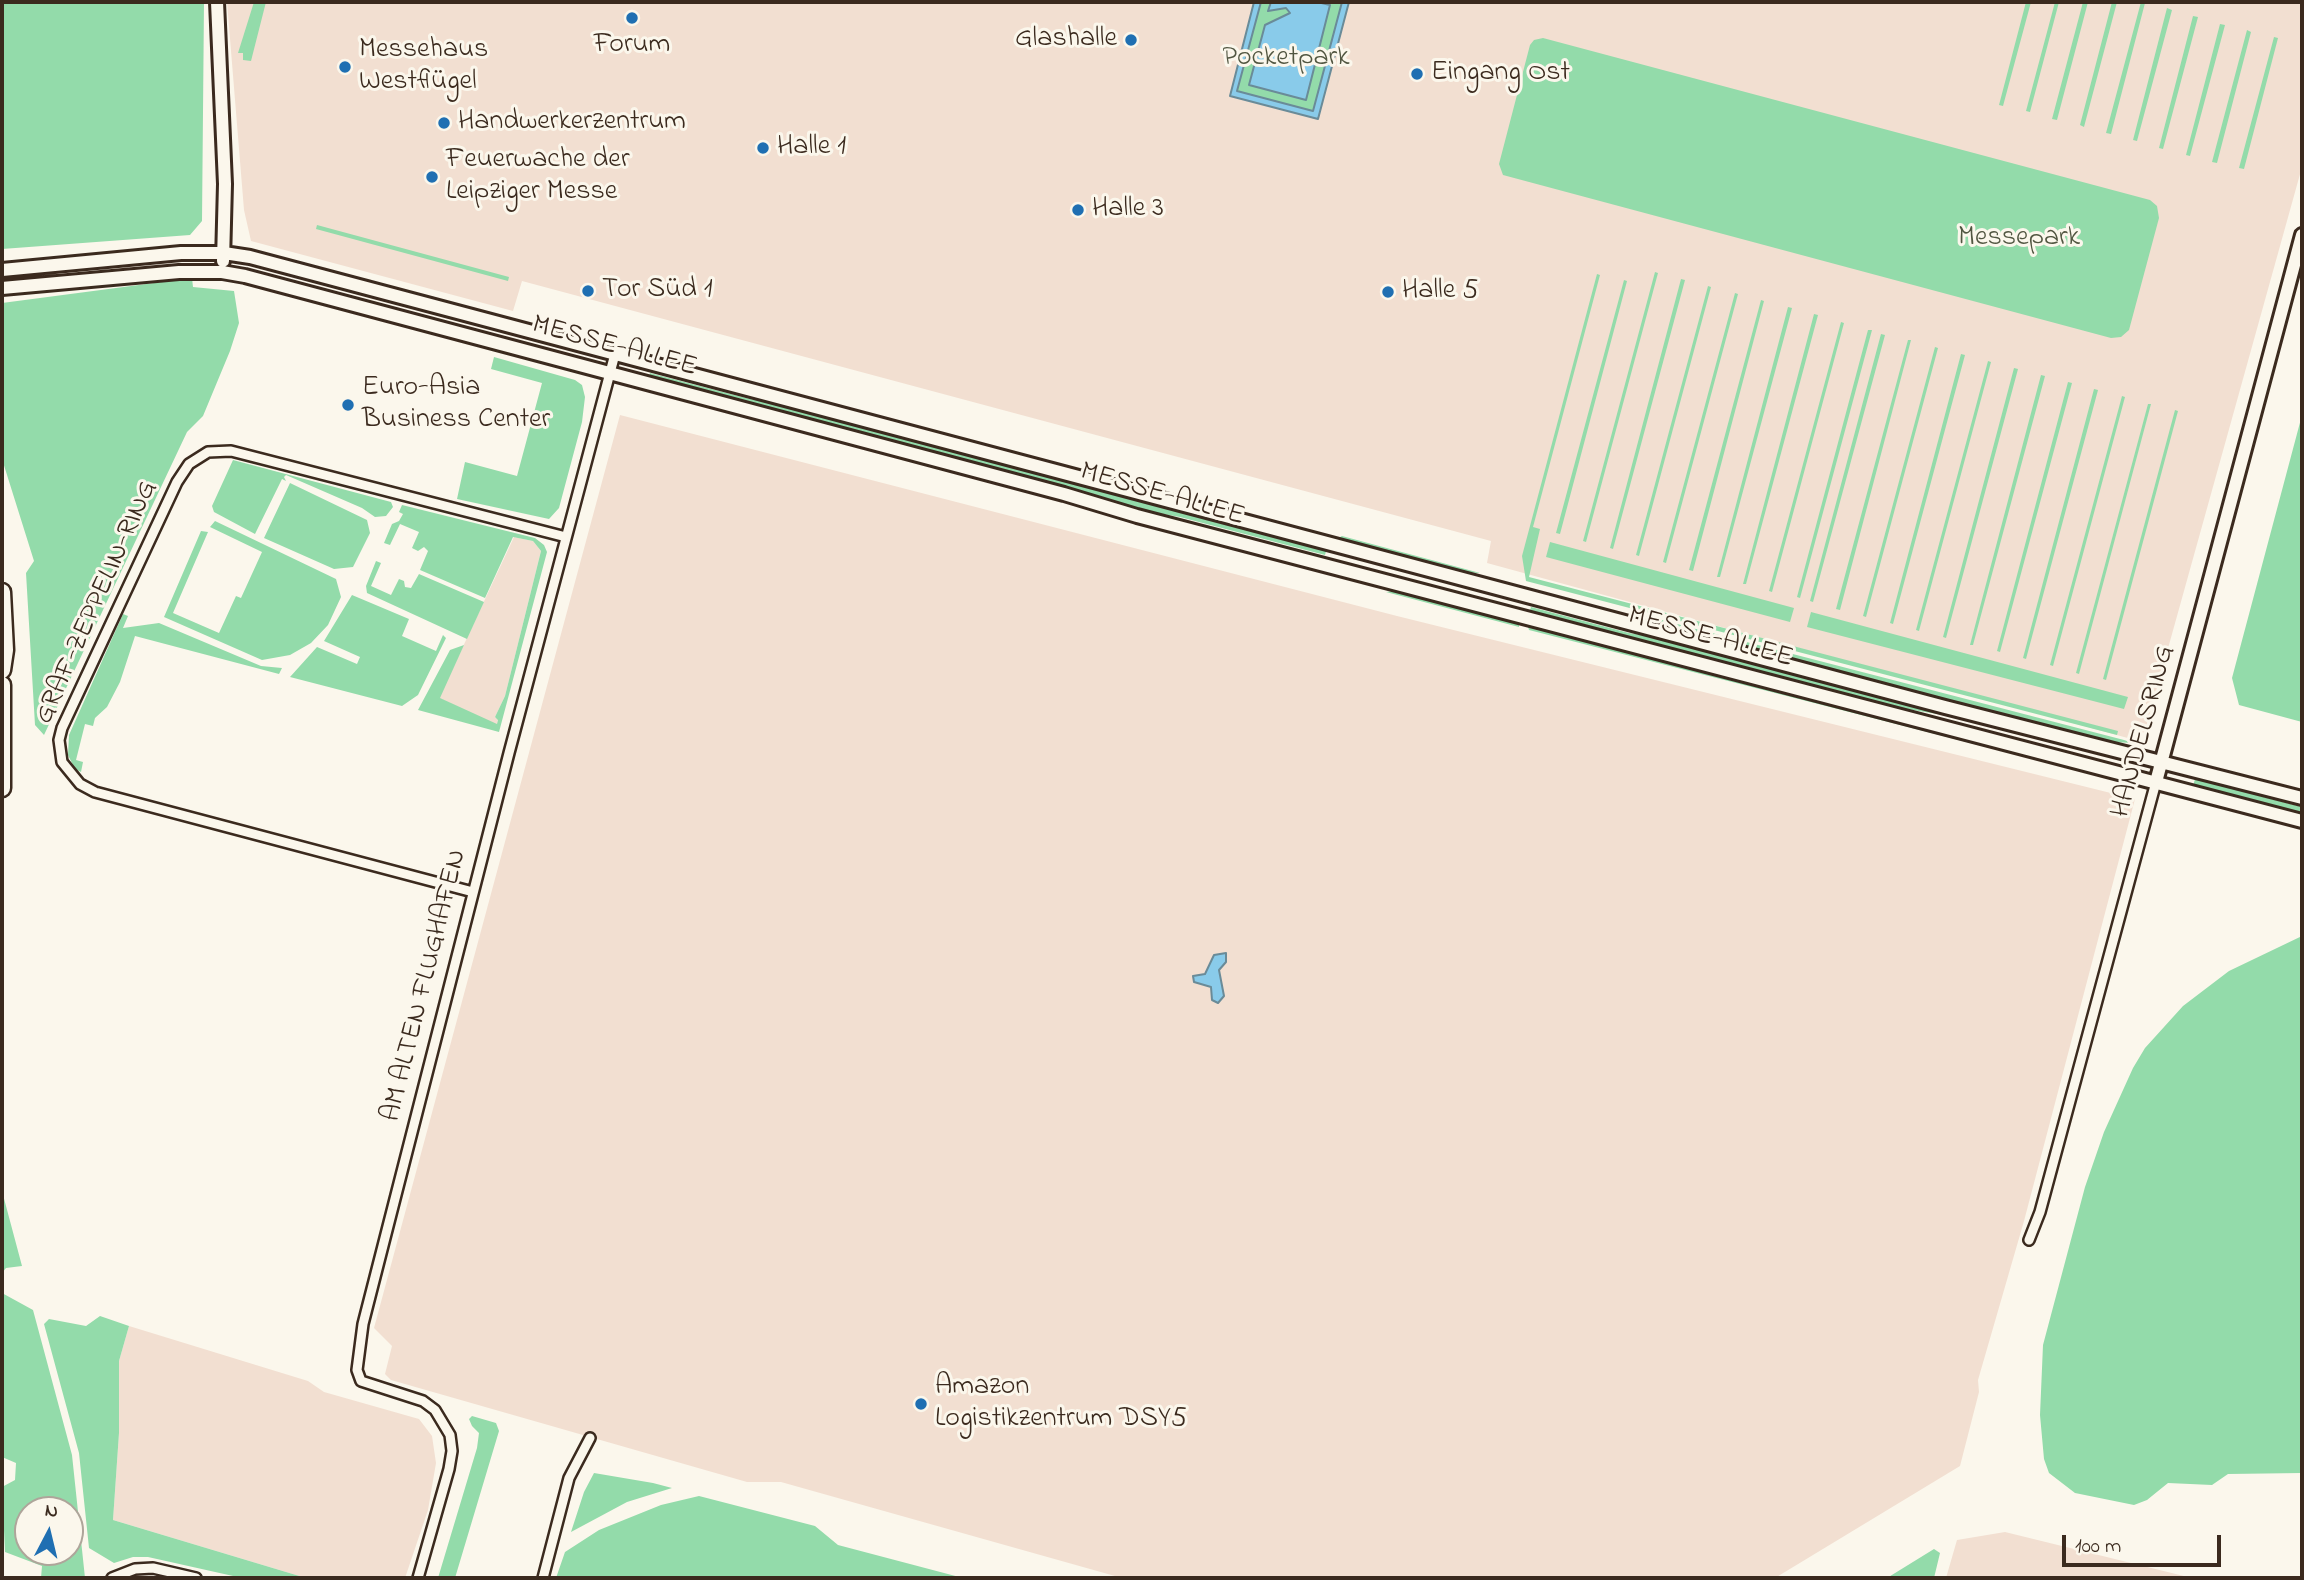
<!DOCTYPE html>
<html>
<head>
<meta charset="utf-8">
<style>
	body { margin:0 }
	#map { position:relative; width:2304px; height:1580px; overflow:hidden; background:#fbf7ec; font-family:"Indie Flower",sans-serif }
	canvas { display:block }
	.frame { position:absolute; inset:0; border:4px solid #3b2a1e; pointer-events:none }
	.north { position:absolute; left:14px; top:1496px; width:70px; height:70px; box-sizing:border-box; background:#fbf7ec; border:2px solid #aea59a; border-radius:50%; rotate:7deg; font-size:19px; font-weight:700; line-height:28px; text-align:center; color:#3b2a1e }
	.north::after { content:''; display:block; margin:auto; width:24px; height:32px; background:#1f6fb2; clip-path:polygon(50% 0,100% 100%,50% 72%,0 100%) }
	.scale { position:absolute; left:2062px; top:1535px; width:159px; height:32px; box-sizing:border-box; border:4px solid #3b2a1e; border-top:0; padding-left:9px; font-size:21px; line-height:24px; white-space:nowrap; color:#3b2a1e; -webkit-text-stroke:5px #fbf7ec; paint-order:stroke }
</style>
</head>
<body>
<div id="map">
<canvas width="2304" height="1580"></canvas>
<div class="frame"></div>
<div class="north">N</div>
<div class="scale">100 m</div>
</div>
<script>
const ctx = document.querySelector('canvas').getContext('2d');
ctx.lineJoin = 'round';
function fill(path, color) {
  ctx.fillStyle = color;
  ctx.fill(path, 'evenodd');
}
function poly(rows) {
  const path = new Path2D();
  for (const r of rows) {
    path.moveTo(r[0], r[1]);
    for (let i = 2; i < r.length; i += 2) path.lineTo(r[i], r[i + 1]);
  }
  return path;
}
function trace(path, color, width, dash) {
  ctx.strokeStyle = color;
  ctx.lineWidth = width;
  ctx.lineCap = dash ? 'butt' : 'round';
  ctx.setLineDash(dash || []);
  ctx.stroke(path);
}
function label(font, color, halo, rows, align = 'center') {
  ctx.font = font + ' "Indie Flower",sans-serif';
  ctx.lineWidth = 6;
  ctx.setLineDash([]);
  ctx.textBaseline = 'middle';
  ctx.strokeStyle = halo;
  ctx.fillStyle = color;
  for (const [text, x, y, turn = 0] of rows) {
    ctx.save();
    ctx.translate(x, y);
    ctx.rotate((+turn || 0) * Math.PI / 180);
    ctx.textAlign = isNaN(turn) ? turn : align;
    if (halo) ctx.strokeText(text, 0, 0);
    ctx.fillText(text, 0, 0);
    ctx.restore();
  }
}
const built = poly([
	[227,2,2302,2,2302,167,2145,731,2135,740,1487,563,1491,541,522,281,513,311,251,241,244,210],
	[620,415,1397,616,2135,799,2024,1221,1978,1380,1979,1392,1960,1466,1775,1578,1122,1578,781,1482,747,1482,391,1380,385,1374,392,1346,374,1328],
	[514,537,533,541,541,551,505,696,495,717,498,719,497,725,439,698],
	[129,1326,308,1381,324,1392,419,1419,432,1436,436,1463,428,1510,405,1578,306,1578,113,1520,119,1433,119,1361],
	[2005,1532,2192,1578,1946,1578,1957,1540]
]);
const green = poly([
	[2,2,204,2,202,221,190,235,2,249],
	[254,2,266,2,251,61,243,60,243,53,238,53],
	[1254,2,1349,2,1318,119,1230,96],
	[2026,2,2031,2,2003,106,1999,105],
	[2055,2,2059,2,2030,112,2026,111],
	[2083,2,2088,2,2057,120,2052,119],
	[2112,2,2117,2,2084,127,2080,125],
	[2141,2,2145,3,2111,134,2106,133],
	[2167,8,2172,10,2137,141,2133,140],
	[2193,16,2198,17,2163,149,2159,148],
	[2220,24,2225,25,2190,156,2186,155],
	[2247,30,2251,32,2217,163,2212,162],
	[2274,37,2278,38,2244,169,2239,168],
	[1543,38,2150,200,2157,206,2159,218,2129,330,2121,337,2111,338,1503,175,1499,164,1530,45,1534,40],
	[317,225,509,277,508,281,316,229],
	[1655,272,1658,273,1586,542,1583,541],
	[1597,274,1600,275,1533,527,1540,529,1529,577,2118,731,2117,735,1526,581,1522,556],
	[192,278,193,287,234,291,239,323,230,351,203,416,187,432,44,735,35,725,26,573,34,561,2,459,2,303],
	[1681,279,1685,280,1613,549,1610,548],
	[1624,280,1627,281,1560,534,1556,533],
	[1708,286,1711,287,1639,556,1636,555],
	[1735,293,1738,294,1666,563,1663,562],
	[1761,300,1764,301,1693,571,1689,570],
	[1788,307,1792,308,1720,577,1717,577],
	[1814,314,1818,315,1746,584,1743,584],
	[1841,322,1844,323,1772,592,1769,591],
	[1868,330,1872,330,1800,598,1797,597],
	[1881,334,1885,335,1813,602,1810,601],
	[1908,340,1911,340,1840,610,1836,609],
	[1935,347,1938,348,1866,617,1863,616],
	[1961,354,1965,355,1893,624,1890,623],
	[494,357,575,380,582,385,585,397,582,422,559,508,549,519,457,499,465,462,517,476,542,383,491,369],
	[1988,361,1991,362,1919,631,1916,630],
	[2014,368,2018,369,1946,638,1943,637],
	[650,373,750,399,796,407,1327,548,1325,555,1180,517,1129,508,1072,490,649,377],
	[2041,375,2045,376,1973,645,1970,645],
	[2068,382,2072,383,2000,652,1997,651],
	[2094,389,2098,390,2026,659,2023,658],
	[2122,396,2125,397,2053,666,2050,665],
	[2148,404,2151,404,2079,674,2076,673],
	[2175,410,2178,411,2106,680,2103,679],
	[2302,415,2302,722,2239,705,2232,678],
	[233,460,391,502,393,507,386,516,375,517,362,508,286,475,284,477,286,481,282,479,255,534,214,512,212,506],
	[290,483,367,520,370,533,353,567,334,569,264,538],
	[402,505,535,538,544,545,547,552,499,732,418,710,450,650,464,645,440,698,497,724,498,720,495,717,505,696,541,551,533,541,513,537,485,598,420,570,428,551,424,547,418,551,412,548,419,532,400,524,390,545,384,543,392,524,399,521,403,514,399,512],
	[215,521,336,579,341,597,328,625,311,643,290,655,262,660,164,617,201,531,208,532,173,613,219,633,236,596,241,598,262,552,210,527],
	[1342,536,1480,573,1461,572,1336,539],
	[1550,542,1794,608,1790,622,1546,557],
	[376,561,381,563,371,586,391,595,399,579,404,581,405,587,411,588,419,574,484,602,467,639,367,593,366,586],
	[1395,591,1519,623,1519,627,1386,592],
	[352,595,409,619,402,636,436,651,443,635,446,638,418,695,402,706,290,677,317,647,357,664,360,657,324,641],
	[1531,607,1629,633,1677,641,1988,722,1900,708,1585,626,1529,614],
	[1631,612,2124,740,2133,743,2114,742,1947,702,1685,632],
	[1811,612,2128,697,2124,709,1807,627],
	[123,614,128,616,123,628,159,623,261,666,282,668,279,674,135,636,120,682,107,707,95,718,93,726,85,724,76,760,83,762,81,772,75,769,68,755,69,735],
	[1527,624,2005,747,2033,759,1529,630],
	[2195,779,2302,807,2302,816,2193,786],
	[2302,936,2302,1473,2228,1474,2212,1485,2168,1483,2147,1500,2134,1505,2075,1493,2049,1473,2044,1459,2040,1415,2043,1345,2085,1187,2104,1132,2133,1068,2145,1048,2183,1006,2229,971],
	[2,1191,22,1266,6,1268,2,1273],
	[2,1293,33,1310,72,1455,85,1578,41,1578,42,1566,5,1552,2,1487,15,1480,16,1463,2,1457],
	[70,1510,70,1552,28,1552,28,1510],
	[100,1316,129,1326,119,1361,119,1433,113,1520,306,1578,242,1578,148,1557,133,1557,114,1563,89,1548,79,1453,44,1324,49,1319,86,1326],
	[472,1416,496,1423,499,1431,455,1578,438,1578,477,1448,479,1433,472,1426,469,1419],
	[594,1473,653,1483,672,1488,627,1502,571,1532,584,1492],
	[699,1496,815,1526,838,1545,963,1578,556,1578,565,1552,599,1530,661,1505],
	[1934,1549,1940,1553,1934,1578,1887,1578]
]);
const water = poly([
	[1254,2,1261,2,1237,91,1313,111,1342,2,1349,2,1318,119,1230,96,1254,2],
	[1271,2,1317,2,1330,5,1306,100,1249,85,1265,25,1290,13,1286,8,1268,11,1271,2],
	[1226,953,1226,962,1219,970,1224,996,1218,1003,1212,1000,1211,987,1194,982,1193,976,1205,974,1214,955,1226,953]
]);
const street = poly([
	[473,892,95,792,80,784,62,762,59,740,62,728,177,482,189,464,208,452,231,451,566,537],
	[2029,1240,2040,1212,2156,782],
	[112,1578,135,1569,153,1568,196,1578],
	[418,1578,449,1469,452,1451,450,1435,435,1410,423,1401,361,1381,357,1370,363,1324,509,753,615,354],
	[543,1578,569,1478,590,1438]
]);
const secondary = poly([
	[217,2,225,184,223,261],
	[2,270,181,253,224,253,250,257,1945,707,2302,798],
	[2,288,179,272,222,272,245,276,1064,494,1137,516,2302,821],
	[2156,782,2302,235]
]);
const highway = poly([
	[2,592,5,650,2,670],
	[2,685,2,788]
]);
const markers = [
	[632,18,7,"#1f6fb2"],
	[1131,40,7,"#1f6fb2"],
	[345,67,7,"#1f6fb2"],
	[1417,74,7,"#1f6fb2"],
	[444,123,7,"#1f6fb2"],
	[763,148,7,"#1f6fb2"],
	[432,177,7,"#1f6fb2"],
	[1078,210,7,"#1f6fb2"],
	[588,291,7,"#1f6fb2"],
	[1388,292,7,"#1f6fb2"],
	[348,405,7,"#1f6fb2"],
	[921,1404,7,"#1f6fb2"]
];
const poiNames = [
	["Glashalle",1117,40,"right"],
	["Forum",632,46,"center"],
	["Messehaus",359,51],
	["Westflügel",359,83],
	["Eingang Ost",1431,74],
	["Handwerkerzentrum",458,123],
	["Halle 1",777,148],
	["Feuerwache der",446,161],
	["Leipziger Messe",446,193],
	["Halle 3",1092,210],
	["Tor Süd 1",602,291],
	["Halle 5",1402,292],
	["Euro-Asia",362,389],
	["Business Center",362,421],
	["Amazon",935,1388],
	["Logistikzentrum DSY5",935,1420]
];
const parkNames = [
	["Pocketpark",1286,59],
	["Messepark",2019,239]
];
const streetNames = [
	["MESSE-ALLEE",614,348,15],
	["MESSE-ALLEE",1162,496,16],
	["GRAF-ZEPPELIN-RING",98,603,-66],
	["MESSE-ALLEE",1710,639,15],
	["HANDELSRING",2145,732,-75],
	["AM ALTEN FLUGHAFEN",426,986,-76]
];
fill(built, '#f2dfd1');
fill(green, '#93dbaa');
fill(water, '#89cbea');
trace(water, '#6a8b98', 2);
trace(street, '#3b2a1e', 14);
trace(secondary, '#3b2a1e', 18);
trace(highway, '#3b2a1e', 21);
trace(street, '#fbf7ec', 9);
trace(secondary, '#fbf7ec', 12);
trace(highway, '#fbf7ec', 16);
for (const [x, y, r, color] of markers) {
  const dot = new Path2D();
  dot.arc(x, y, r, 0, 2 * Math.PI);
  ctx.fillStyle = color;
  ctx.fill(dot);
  trace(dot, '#fbf7ec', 2.5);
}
label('28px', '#3b2a1e', '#fbf7ec', poiNames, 'left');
label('28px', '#515641', '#fbf7ec', parkNames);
label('28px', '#3b2a1e', '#fbf7ec', streetNames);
</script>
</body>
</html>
